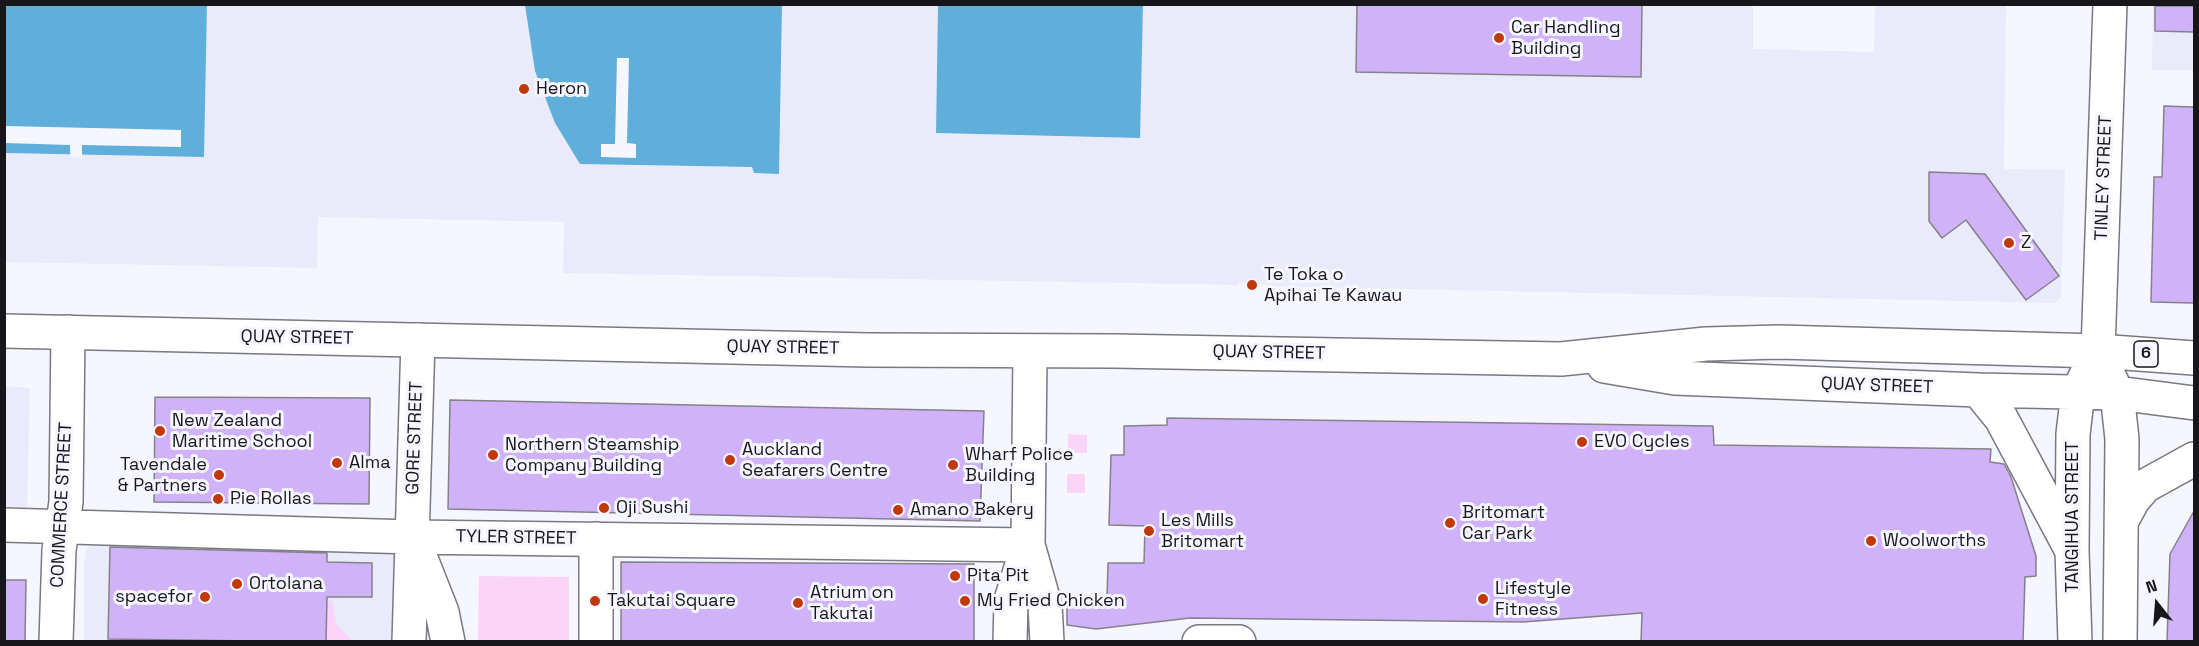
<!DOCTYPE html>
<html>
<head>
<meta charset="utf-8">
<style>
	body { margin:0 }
	#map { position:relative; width:2199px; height:646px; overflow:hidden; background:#f5f6ff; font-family:"Space Grotesk",sans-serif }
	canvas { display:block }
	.frame { position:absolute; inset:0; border:6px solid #17171b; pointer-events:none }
	.north { position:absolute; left:2127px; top:574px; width:60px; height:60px; -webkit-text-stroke:4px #f5f6ff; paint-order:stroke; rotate:343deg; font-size:16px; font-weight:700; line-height:24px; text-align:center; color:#17171b }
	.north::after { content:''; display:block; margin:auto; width:21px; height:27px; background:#17171b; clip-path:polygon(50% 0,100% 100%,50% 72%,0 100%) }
</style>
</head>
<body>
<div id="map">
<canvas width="2199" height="646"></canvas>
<div class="frame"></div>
<div class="north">N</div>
</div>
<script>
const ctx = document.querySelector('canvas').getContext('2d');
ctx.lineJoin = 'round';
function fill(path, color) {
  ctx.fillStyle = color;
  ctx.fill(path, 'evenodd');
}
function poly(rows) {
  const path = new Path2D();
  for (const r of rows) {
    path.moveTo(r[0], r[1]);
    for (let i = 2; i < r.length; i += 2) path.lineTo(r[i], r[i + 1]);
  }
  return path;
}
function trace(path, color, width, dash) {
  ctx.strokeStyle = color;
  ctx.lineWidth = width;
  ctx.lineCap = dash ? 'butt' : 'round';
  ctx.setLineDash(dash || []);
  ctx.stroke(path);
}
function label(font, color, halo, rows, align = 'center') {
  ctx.font = font + ' "Space Grotesk",sans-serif';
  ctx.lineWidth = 6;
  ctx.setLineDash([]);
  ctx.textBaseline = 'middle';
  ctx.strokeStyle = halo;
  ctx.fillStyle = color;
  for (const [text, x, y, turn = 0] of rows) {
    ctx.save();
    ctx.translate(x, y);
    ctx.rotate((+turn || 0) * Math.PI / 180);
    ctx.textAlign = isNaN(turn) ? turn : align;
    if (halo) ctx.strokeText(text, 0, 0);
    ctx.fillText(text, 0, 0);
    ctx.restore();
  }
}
const built = poly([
	[207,4,525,5,615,165,752,167,755,173,779,174,782,5,938,5,936,133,1139,138,1143,5,1753,5,1753,49,1874,52,1875,5,2006,5,2004,169,2065,170,2061,297,2055,303,1266,286,1266,284,1239,283,1238,285,563,273,564,222,318,217,317,268,5,262,5,153,204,157],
	[2153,5,2194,5,2194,70,2152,70],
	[5,386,30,388,27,507,5,506],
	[91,544,385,548,395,557,398,575,396,641,82,642,84,639,84,564,86,551]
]);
const green = poly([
	[1068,434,1087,435,1087,453,1068,453],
	[1067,474,1085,474,1085,493,1067,493],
	[479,576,569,577,569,641,478,641],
	[327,601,332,601,336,624,352,641,326,642]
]);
const water = poly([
	[5,5,207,5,204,157,5,153],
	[525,5,782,5,779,174,754,173,752,167,580,164,555,123,535,71],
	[938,5,1143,5,1140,138,936,133]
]);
const pier = poly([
	[617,58,629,58,627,143,636,144,636,158,601,157,601,144,615,144],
	[5,126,181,130,181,147,82,145,82,158,70,157,70,145,5,143]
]);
const building = poly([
	[1357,4,1642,4,1641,77,1356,72,1357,4],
	[2155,6,2194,6,2194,32,2155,31,2155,6],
	[2164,106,2194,107,2194,303,2151,302,2154,177,2162,177,2164,106],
	[1929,172,1985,174,2059,276,2026,300,1966,220,1942,238,1929,221,1929,172],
	[155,397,370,398,369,504,154,502,155,397],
	[450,400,984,411,980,521,448,509,450,400],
	[1167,418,1713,426,1714,445,1991,449,1990,462,2004,464,2011,477,2036,556,2036,576,2025,577,2023,642,1641,642,1642,613,1523,622,1190,618,1096,629,1067,625,1067,596,1107,597,1108,563,1144,563,1145,526,1109,525,1111,455,1124,455,1124,426,1167,425,1167,418],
	[2194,511,2194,642,2167,642,2170,554,2194,511],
	[110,547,327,553,327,562,372,563,372,597,327,597,326,642,108,639,110,547],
	[621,562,974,564,974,642,621,642,621,562],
	[4,580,26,580,25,642,4,642,4,580]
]);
const minor = poly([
	[2098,351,2110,4],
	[4,525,412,537,1028,545],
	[1028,545,1045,605,1047,642],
	[416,546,442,612,448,642],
	[56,642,59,550,66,502,68,332],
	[409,642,418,340],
	[596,642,596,539],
	[1010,642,1011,600,1028,545,1030,352],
	[1199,642,1239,642]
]);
const major = poly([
	[4,331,868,350,1114,351,1561,359,1706,344,1779,342,2098,351,2194,358],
	[1604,366,1675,378,1978,390,2117,393,2194,403],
	[2108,374,2117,393,2122,439,2120,642],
	[1978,390,2001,418,2071,549],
	[2122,520,2133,500,2145,486,2194,459],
	[2075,642,2072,550,2073,434,2078,392,2088,371]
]);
const markers = [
	[1499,38,6,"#c1380d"],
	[524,89,6,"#c1380d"],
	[2009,243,6,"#c1380d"],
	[1252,285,6,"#c1380d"],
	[160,431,6,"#c1380d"],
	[1582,442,6,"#c1380d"],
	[493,455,6,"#c1380d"],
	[730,460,6,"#c1380d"],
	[337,463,6,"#c1380d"],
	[953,465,6,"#c1380d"],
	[219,475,6,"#c1380d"],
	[218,499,6,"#c1380d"],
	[604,508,6,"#c1380d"],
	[898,510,6,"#c1380d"],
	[1450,523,6,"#c1380d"],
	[1149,531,6,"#c1380d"],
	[1871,541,6,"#c1380d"],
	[955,576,6,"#c1380d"],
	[237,584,6,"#c1380d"],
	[205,597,6,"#c1380d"],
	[1483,599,6,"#c1380d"],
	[595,601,6,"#c1380d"],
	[965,601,6,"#c1380d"],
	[798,603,6,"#c1380d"]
];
const shields = [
	[2146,354,24]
];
const shieldNames = [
	["6",2146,354]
];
const poiNames = [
	["Car Handling",1511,28],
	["Building",1511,49],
	["Heron",536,89],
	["Z",2021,243],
	["Te Toka o",1264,275],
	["Apihai Te Kawau",1264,296],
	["New Zealand",172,421],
	["Maritime School",172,442],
	["EVO Cycles",1594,442],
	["Northern Steamship",505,445],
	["Company Building",505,466],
	["Auckland",742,450],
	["Seafarers Centre",742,471],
	["Wharf Police",965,455],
	["Building",965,476],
	["Alma",349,463],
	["Tavendale",207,465,"right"],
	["& Partners",207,486,"right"],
	["Pie Rollas",230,499],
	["Oji Sushi",616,508],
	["Amano Bakery",910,510],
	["Britomart",1462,513],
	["Car Park",1462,534],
	["Les Mills",1161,521],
	["Britomart",1161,542],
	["Woolworths",1883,541],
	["Pita Pit",967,576],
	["Ortolana",249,584],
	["Lifestyle",1495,589],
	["Fitness",1495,610],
	["Atrium on",810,593],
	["Takutai",810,614],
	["spacefor",193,597,"right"],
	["Takutai Square",607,601],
	["My Fried Chicken",977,601]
];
const streetNames = [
	["TINLEY STREET",2104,178,-88],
	["QUAY STREET",297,338,1],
	["QUAY STREET",783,348,1],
	["QUAY STREET",1269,353,1],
	["QUAY STREET",1877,386,2],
	["GORE STREET",415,438,-88],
	["COMMERCE STREET",62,505,-87],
	["TANGIHUA STREET",2073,517,-90],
	["TYLER STREET",516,538,1]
];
fill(built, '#e9ebfb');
fill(green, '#fad3f8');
fill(water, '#60aeda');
fill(pier, '#f5f6ff');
fill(building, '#d0b2f8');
trace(building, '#848189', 1.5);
trace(minor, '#787981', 36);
trace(major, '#787981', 36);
trace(minor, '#fff', 33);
trace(major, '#fff', 33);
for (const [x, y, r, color] of markers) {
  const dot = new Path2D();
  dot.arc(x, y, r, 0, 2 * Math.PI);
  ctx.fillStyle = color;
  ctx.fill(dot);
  trace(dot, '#f5f6ff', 2);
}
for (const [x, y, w] of shields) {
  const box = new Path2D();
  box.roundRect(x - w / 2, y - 13, w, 26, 4.5);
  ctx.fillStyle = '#f5f6ff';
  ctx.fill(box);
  trace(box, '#17171b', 1.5);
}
label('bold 16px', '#17171b', null, shieldNames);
label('18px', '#17171b', '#f5f6ff', poiNames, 'left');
label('18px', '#17171b', '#f5f6ff', streetNames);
</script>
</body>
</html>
